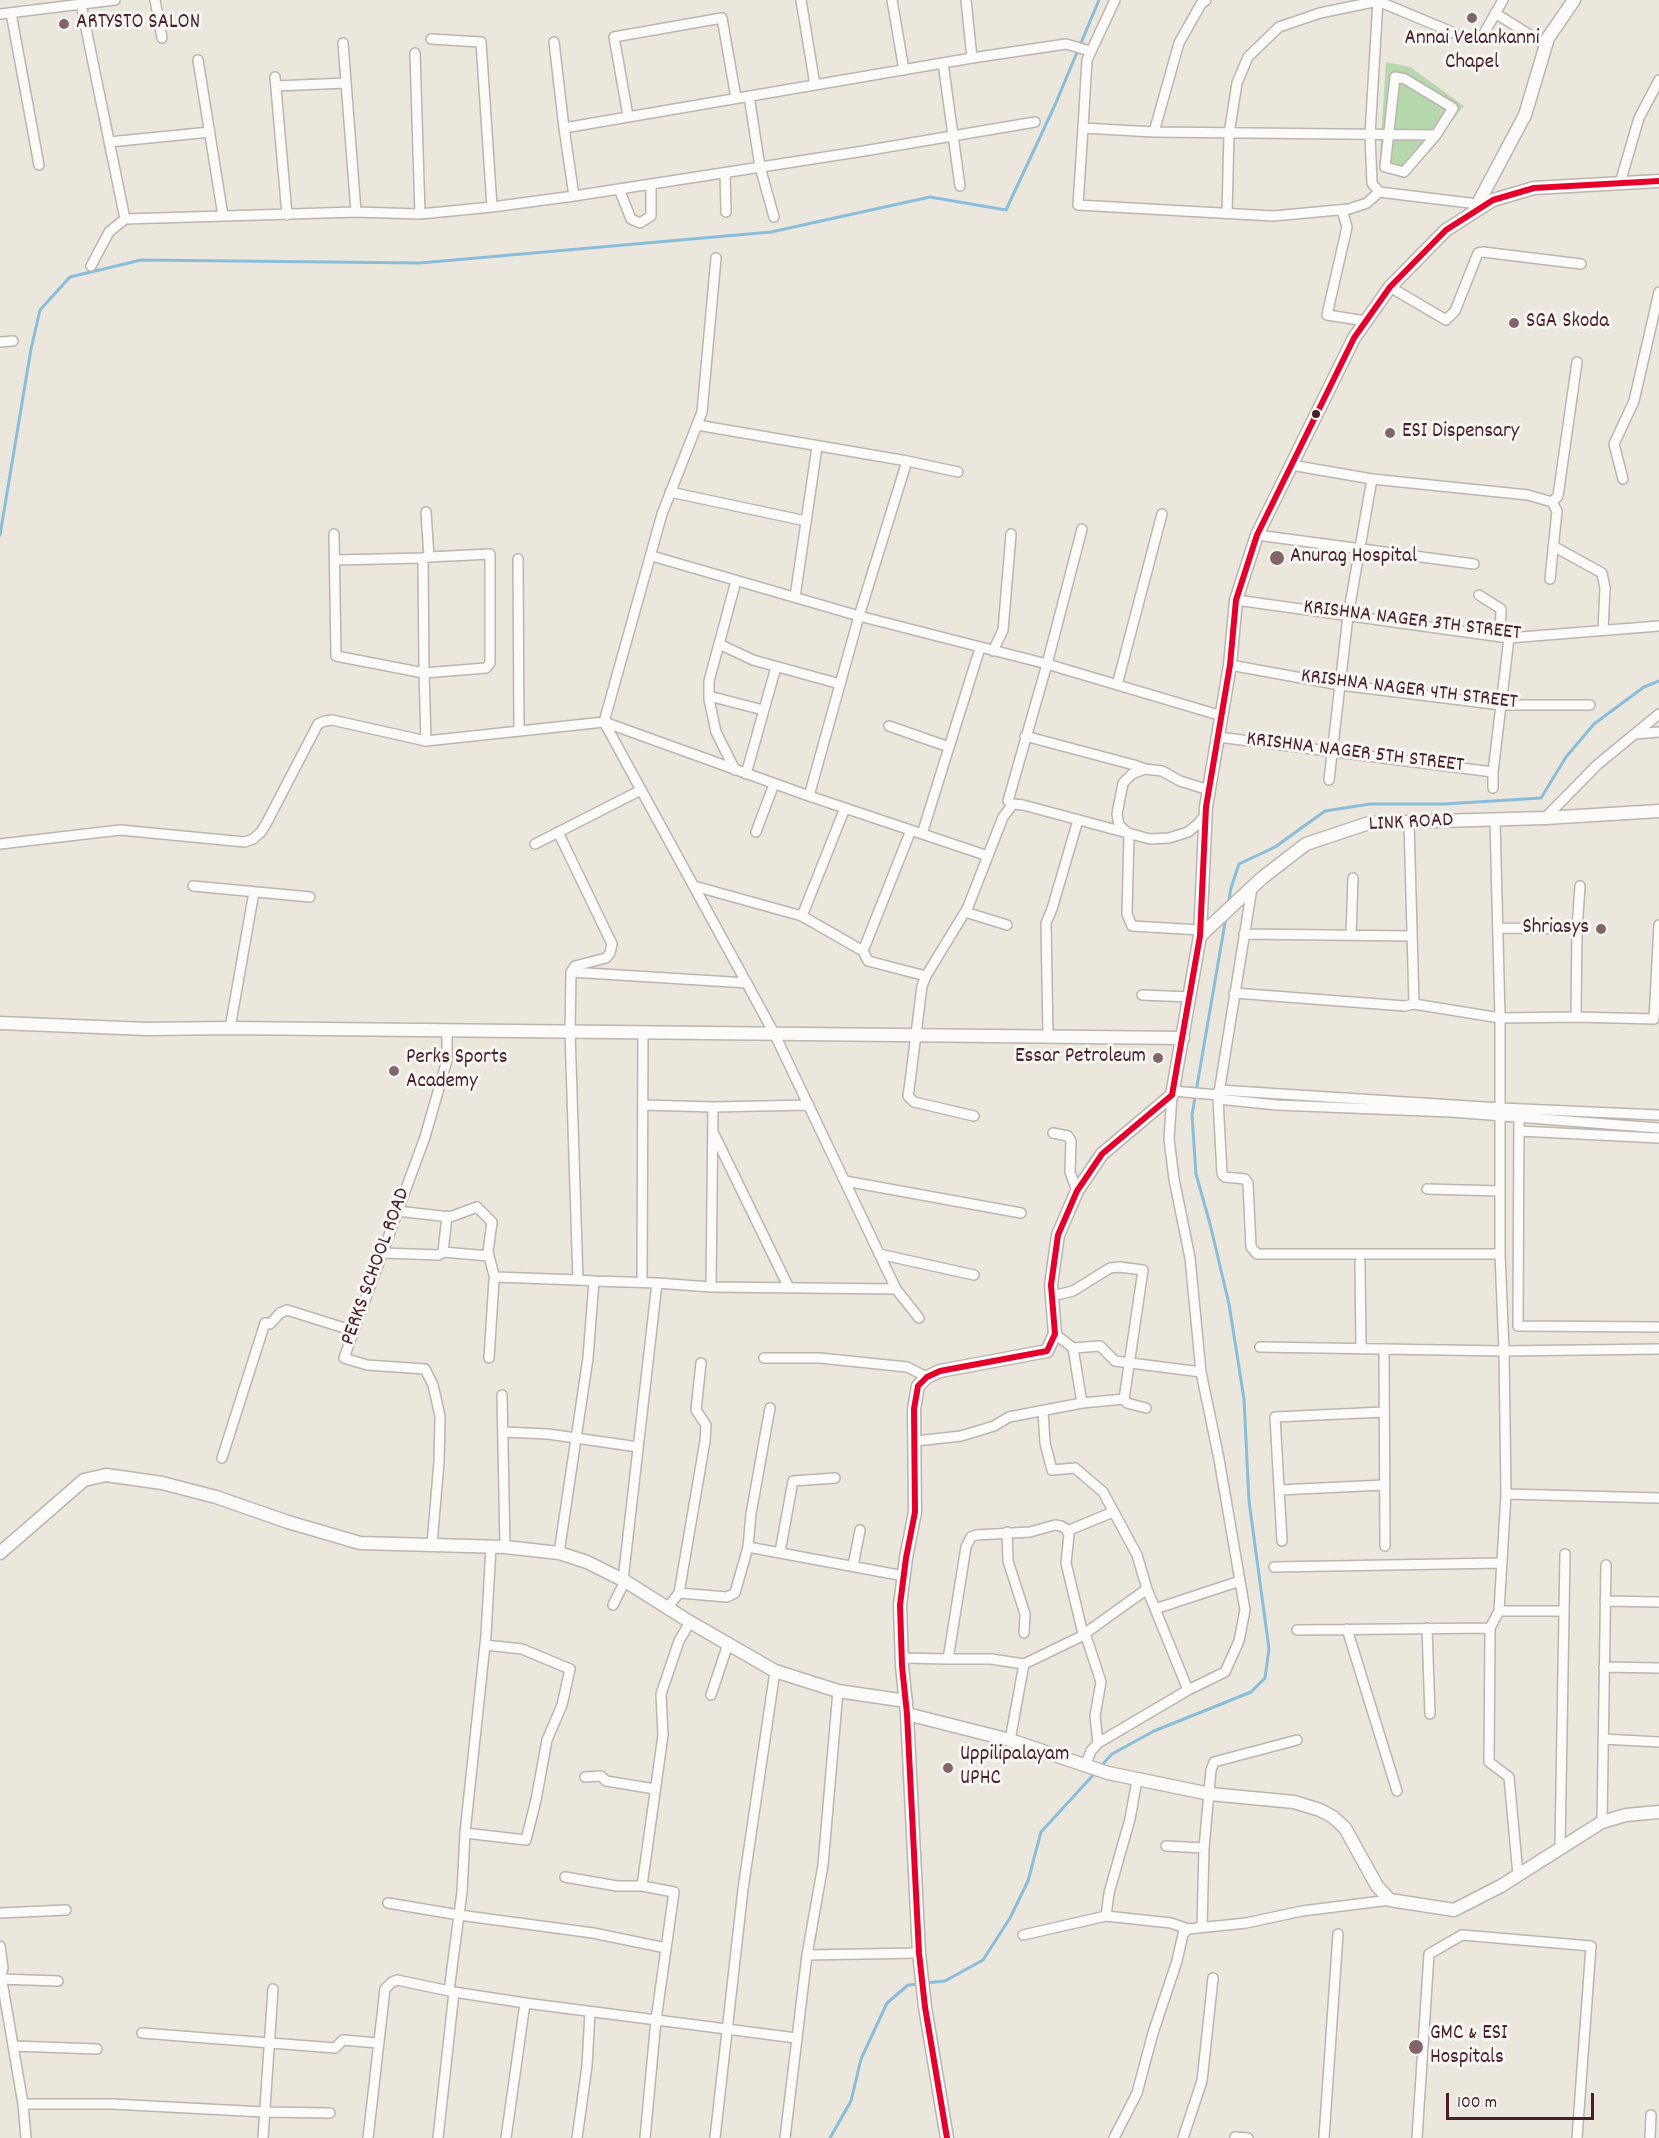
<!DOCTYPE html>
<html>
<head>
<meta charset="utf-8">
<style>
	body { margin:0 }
	#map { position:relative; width:1659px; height:2138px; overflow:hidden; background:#ece7dd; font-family:Dekko,sans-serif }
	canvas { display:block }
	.scale { position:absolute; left:1446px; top:2093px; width:148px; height:27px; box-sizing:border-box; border:3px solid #4a1f2b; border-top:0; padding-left:8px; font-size:18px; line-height:21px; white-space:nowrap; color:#4a1f2b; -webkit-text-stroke:4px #f6f6f2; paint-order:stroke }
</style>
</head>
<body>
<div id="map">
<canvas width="1659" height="2138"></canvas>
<div class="scale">100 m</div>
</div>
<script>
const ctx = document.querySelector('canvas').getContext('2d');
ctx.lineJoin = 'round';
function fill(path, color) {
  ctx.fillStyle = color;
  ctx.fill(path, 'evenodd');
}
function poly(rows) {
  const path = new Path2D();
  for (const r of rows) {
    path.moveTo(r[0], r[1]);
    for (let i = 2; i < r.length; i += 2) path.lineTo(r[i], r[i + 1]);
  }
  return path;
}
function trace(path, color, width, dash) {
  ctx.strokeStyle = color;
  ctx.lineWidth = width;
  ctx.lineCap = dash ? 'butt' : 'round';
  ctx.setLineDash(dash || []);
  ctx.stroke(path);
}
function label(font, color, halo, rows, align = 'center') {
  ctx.font = font + ' Dekko,sans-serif';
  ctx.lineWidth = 6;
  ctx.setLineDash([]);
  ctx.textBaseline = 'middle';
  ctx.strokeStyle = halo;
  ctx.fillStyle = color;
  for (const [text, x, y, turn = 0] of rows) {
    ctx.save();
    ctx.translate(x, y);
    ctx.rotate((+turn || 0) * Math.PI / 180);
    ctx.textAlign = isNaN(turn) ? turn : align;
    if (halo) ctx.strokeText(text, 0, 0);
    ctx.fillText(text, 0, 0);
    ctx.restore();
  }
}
const green = poly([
	[1386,62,1410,67,1464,106,1404,179,1379,169]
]);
const stream = poly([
	[0,535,31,349,40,310,70,277,141,260,420,263,771,232,930,197,1006,210,1055,105,1099,0],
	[1228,905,1231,888,1239,864,1275,847,1325,811,1370,804,1444,804,1541,798,1566,757,1594,724,1644,687,1659,681],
	[1101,1766,1112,1754,1154,1731,1251,1692,1265,1678,1269,1649,1249,1501,1244,1399,1229,1304,1210,1224,1196,1174,1192,1115,1226,917],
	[926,1983,945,1981,983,1960,1010,1918,1028,1881,1041,1832,1095,1773],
	[830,2138,851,2101,861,2059,887,2003,908,1985,920,1984]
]);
const minor = poly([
	[155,0,162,38],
	[801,0,815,85],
	[892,0,904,70],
	[966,0,972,58],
	[1115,0,1087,60,1083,128,1154,132],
	[1206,0,1201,4,1179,43,1154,132,1436,135],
	[1378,0,1370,135,1372,183,1379,192,1478,204],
	[81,4,125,219,356,212,420,214,492,207,574,196,564,128,972,58,1066,44,1090,51],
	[11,13,39,165],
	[1495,13,1546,45],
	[0,14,115,0],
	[431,39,481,42,492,207],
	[554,42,564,128],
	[343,43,356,212],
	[415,53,420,214],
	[198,60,223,216],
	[943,63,960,186],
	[275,77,287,215],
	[1395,77,1405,79,1453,108,1436,135,1404,172,1385,167,1395,77],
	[276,86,346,83],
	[749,96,760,167,774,217],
	[628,116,614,37,722,18,736,98],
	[1083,128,1078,205,1273,216,1349,209,1367,203,1379,192],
	[109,142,210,132],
	[725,173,726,212],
	[1620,183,1639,118,1659,80],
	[619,189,631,219,640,223,651,216,651,184],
	[574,196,864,151,1035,122],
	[1342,210,1347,227,1327,315,1366,321],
	[1227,213,1229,134,1237,83,1248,57,1279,27,1320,13,1378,1,1471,40,1482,37,1503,0],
	[91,266,109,232,125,219],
	[1390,287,1446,320,1455,311,1478,253,1483,252,1581,264],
	[0,342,13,341],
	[697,425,907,461,859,616,809,796,988,856],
	[907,461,958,472],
	[1291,465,1372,479,1528,495,1552,502],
	[1623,479,1614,444,1634,401,1659,292],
	[670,492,806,521],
	[426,512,429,557,423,558,424,673,426,741],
	[334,534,336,656,424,673,486,668,490,663,490,554,429,557],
	[1257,535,1474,564],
	[1553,546,1602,573,1605,588,1603,630],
	[652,556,859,616,1047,664,1222,716],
	[518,559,519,730],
	[335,560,423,558],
	[1550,579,1557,511,1552,502,1558,496,1577,362],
	[1479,595,1501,609,1500,637],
	[795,597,817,447],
	[1236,600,1509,638,1659,626],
	[719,644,753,660,840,684],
	[993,651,1003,630,1011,534],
	[1230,665,1340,685,1501,705,1590,705],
	[1117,685,1162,514],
	[709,696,763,710],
	[889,726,949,747],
	[1635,734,1659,732],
	[1025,736,1134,765,1145,769],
	[1218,737,1493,772],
	[735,770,716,732,709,699,709,681,736,581],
	[746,774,776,667],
	[1329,780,1348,616,1372,479],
	[1493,788,1493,772,1509,638],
	[1013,804,1008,801,1047,664,1082,529],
	[845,808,802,916,863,951],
	[1545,818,1597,765,1659,714],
	[1495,820,1500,1018,1500,1254,1504,1351,1506,1494,1499,1611,1490,1628,1489,1762,1509,1777,1518,1875],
	[1409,822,1414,1004],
	[911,830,863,951,868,961,926,976],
	[558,832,612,944,610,953,606,958,575,966,571,972,570,1032,578,1280,594,1281,588,1358,559,1553],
	[756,832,774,784],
	[922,834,980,648],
	[0,844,120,830,245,842,253,839,261,832,266,824,318,724,325,721,332,720,426,741,604,722,809,796],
	[535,844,641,790],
	[193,886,310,897],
	[694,886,802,916],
	[1252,888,1218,1099,1222,1174,1225,1177,1245,1179,1248,1183,1251,1247,1257,1254,1500,1254],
	[965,912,1007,925],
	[1498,928,1577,929],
	[1201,930,1132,926,1127,914,1129,834,1119,825,1117,814,1123,783,1132,774,1145,769,1162,771,1180,781,1209,790],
	[1244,934,1412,936],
	[1351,935,1353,878],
	[571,972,747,983],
	[1234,993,1405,1006,1414,1004,1500,1018,1576,1017,1577,929,1580,886],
	[1142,995,1190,997],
	[1576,1017,1654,1019,1659,925],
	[230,1028,254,892],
	[1048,1037,1046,923,1052,909,1078,820],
	[1219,1090,1500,1108,1659,1115],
	[1173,1091,1218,1095],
	[1218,1099,1277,1105,1451,1112,1659,1128],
	[643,1105,713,1107],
	[974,1116,914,1102,908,1096,910,1082,922,986,926,976,968,907,1003,817,1013,804,1023,805,1150,839,1169,838,1188,832,1199,823,1205,815],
	[1519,1117,1518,1326,1659,1327],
	[1519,1131,1659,1138],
	[1053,1133,1068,1136,1071,1141,1070,1172,1077,1191],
	[714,1134,789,1288],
	[845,1181,1021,1213],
	[1427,1189,1499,1191],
	[397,1211,450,1217,477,1207,492,1222,488,1252,495,1279],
	[443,1252,447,1216],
	[384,1253,439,1255,443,1252,489,1256],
	[879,1254,974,1275],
	[1360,1262,1361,1349],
	[594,1281,657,1283,711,1287,896,1289,775,1035,604,722,662,514,702,412,716,258],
	[642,1282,643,1033],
	[711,1287,713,1107,809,1105],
	[896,1289,919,1318],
	[1052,1296,1073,1291,1110,1268,1119,1267,1143,1270,1124,1399],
	[1260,1347,1504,1351,1659,1349],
	[1073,1348,1100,1346,1115,1361,1201,1372],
	[1384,1349,1385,1546],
	[489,1358,494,1280,496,1277,578,1280],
	[764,1358,820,1358,907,1367,927,1377],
	[502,1395,505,1547],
	[1082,1403,1124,1399,1127,1403,1146,1408],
	[1043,1411,1045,1443,1052,1470,1075,1468,1103,1492,1137,1555,1147,1589,1188,1690],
	[503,1432,548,1434,638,1447],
	[916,1441,961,1436,994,1426,1009,1417,1082,1403,1073,1348,1055,1334],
	[222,1458,265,1323,270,1324,280,1313,287,1310,354,1331],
	[1279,1490,1384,1485],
	[1506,1494,1659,1498],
	[1067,1531,1113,1512],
	[1007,1532,1008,1561,1025,1614,1024,1633],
	[1282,1541,1275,1417,1384,1412],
	[432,1544,439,1462,440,1416,433,1385,425,1369,367,1365,344,1358,425,1137,447,1060,447,1031],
	[748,1547,751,1514,770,1408],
	[780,1552,793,1481,835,1478],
	[853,1566,860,1530],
	[1274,1567,1501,1563],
	[623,1580,657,1283],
	[679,1593,705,1441,706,1425,696,1410,701,1363],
	[1605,1601,1659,1602],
	[613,1605,625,1581],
	[668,1607,679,1593,727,1597,735,1593,748,1547,904,1576],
	[1155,1609,1240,1581],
	[1499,1611,1564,1611],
	[1427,1628,1430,1714],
	[1347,1629,1397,1791],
	[1297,1630,1490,1628],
	[1085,1633,1101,1682,1095,1716,1098,1743],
	[902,1658,948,1659,966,1547,971,1537,976,1535,1030,1532,1055,1525,1061,1526,1066,1529,1069,1535,1066,1563,1083,1634],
	[948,1659,991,1659,1024,1664],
	[1604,1667,1659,1668],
	[711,1695,728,1644],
	[1603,1739,1659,1742],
	[1010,1740,1024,1664,1080,1637,1147,1589],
	[1085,1766,1091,1751,1098,1743,1188,1690,1225,1672,1239,1641,1245,1610,1219,1459,1201,1372,1190,1258,1174,1179,1169,1139,1172,1095],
	[585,1777,601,1776,606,1781,655,1789],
	[1602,1822,1606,1565],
	[465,1833,526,1840,536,1800,547,1740,562,1705,570,1669,522,1649,485,1645],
	[1166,1846,1204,1848],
	[1560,1847,1565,1554],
	[565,1877,617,1886,642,1886],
	[388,1903,459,1915,593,1933,666,1948],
	[0,1913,66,1910],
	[1106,1916,1171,1923,1188,1929],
	[1202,1927,1204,1848,1211,1770,1214,1762,1297,1740],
	[1023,1935,1106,1916,1109,1893,1130,1819,1137,1780],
	[0,1946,3,1968,0,1979,58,1981],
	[807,1955,919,1953],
	[0,1979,3,1987,23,2104,26,2138],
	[449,1991,462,1892,465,1833,486,1635,491,1547],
	[142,2033,335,2048,343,2040,378,2043],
	[13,2046,97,2049],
	[23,2104,112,2104,264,2112,330,2113],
	[1235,2137,1248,2138],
	[263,2138,273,1989],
	[368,2138,385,1989,392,1982,397,1980,454,1992,525,2003,796,2038],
	[438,2138,454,1992],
	[506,2138,525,2003],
	[577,2138,587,2066,590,2012],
	[645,2138,656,2020,674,1892,642,1886,663,1735,661,1694,679,1641,690,1622],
	[715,2138,743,1889,775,1671],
	[785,2138,807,1955,823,1865,838,1691],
	[1114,2138,1137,2093,1153,2033,1177,1961,1183,1934,1188,1929,1246,1923,1302,1911,1390,1900],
	[1183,2138,1202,2081,1213,1978],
	[1324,2138,1338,1934],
	[1417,2138,1429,1954,1462,1935,1591,1946,1577,2138],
	[1650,2138,1651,2115]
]);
const tertiary = poly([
	[1474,211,1525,115,1548,38,1574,0],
	[1200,936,1262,878,1306,844,1369,823,1545,818,1659,811],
	[0,1023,147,1029,230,1028,1183,1038],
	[0,1553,84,1480,106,1475,162,1483,216,1497,288,1522,360,1543,505,1547,559,1553,587,1562,625,1581,690,1622,775,1671,838,1691,906,1701],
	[907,1714,1010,1740,1108,1773,1210,1794,1294,1802,1320,1810,1333,1817,1345,1828,1377,1886,1390,1900,1454,1910,1501,1886,1602,1822,1626,1815,1659,1812],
	[947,2138,925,2007,919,1953,907,1714,902,1666,900,1605,906,1558,915,1512,914,1409,918,1386,927,1377,940,1371,1047,1351,1055,1334,1051,1285,1058,1235,1077,1191,1102,1154,1172,1095,1200,936,1206,807,1230,665,1236,600,1257,535,1354,338,1390,287,1446,230,1493,200,1534,188,1659,181]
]);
const bus1 = poly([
	[947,2138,925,2007,919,1953,907,1714,902,1666,900,1605,906,1558,915,1512,914,1409,918,1386,927,1377,940,1371,1047,1351,1055,1334,1051,1285,1058,1235,1077,1191,1102,1154,1172,1095,1200,936,1206,807,1230,665,1236,600,1257,535,1354,338,1390,287,1446,230,1493,200,1534,188,1659,181]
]);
const markers = [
	[1472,18,6,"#836569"],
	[64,24,6,"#836569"],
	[1514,323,6,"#836569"],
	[1316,414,5,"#4a1f2b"],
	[1390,433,6,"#836569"],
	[1277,558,8,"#836569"],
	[1601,929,6,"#836569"],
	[1158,1058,6,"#836569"],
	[394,1071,6,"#836569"],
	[948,1768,6,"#836569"],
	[1416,2047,8,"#836569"]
];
const poiNames = [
	["ARTYSTO SALON",76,24],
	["Annai Velankanni",1472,40,"center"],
	["Chapel",1472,64,"center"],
	["SGA Skoda",1526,323],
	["ESI Dispensary",1402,433],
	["Anurag Hospital",1290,558],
	["Shriasys",1589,929,"right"],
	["Essar Petroleum",1146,1058,"right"],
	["Perks Sports",406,1059],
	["Academy",406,1083],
	["Uppilipalayam",960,1756],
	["UPHC",960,1780],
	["GMC & ESI",1430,2035],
	["Hospitals",1430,2059]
];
const streetNames = [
	["KRISHNA NAGER 3TH STREET",1412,622,7],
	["KRISHNA NAGER 4TH STREET",1409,691,7],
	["KRISHNA NAGER 5TH STREET",1355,754,7],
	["LINK ROAD",1411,824,-3],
	["PERKS SCHOOL ROAD",377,1267,-70]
];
fill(green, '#b5d8ad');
trace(stream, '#89beda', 3);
trace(minor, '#bcb4af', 12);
trace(tertiary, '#bcb4af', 15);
trace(minor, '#fcfbfa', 9);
trace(tertiary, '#fcfbfa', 12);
trace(bus1, '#e4002b', 6);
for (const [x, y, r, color] of markers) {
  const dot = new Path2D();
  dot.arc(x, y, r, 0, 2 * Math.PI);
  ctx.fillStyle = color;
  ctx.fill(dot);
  trace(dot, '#f6f6f2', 2);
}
label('21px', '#4a1f2b', '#f6f6f2', poiNames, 'left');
label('21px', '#4a1f2b', '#f6f6f2', streetNames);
</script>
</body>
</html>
